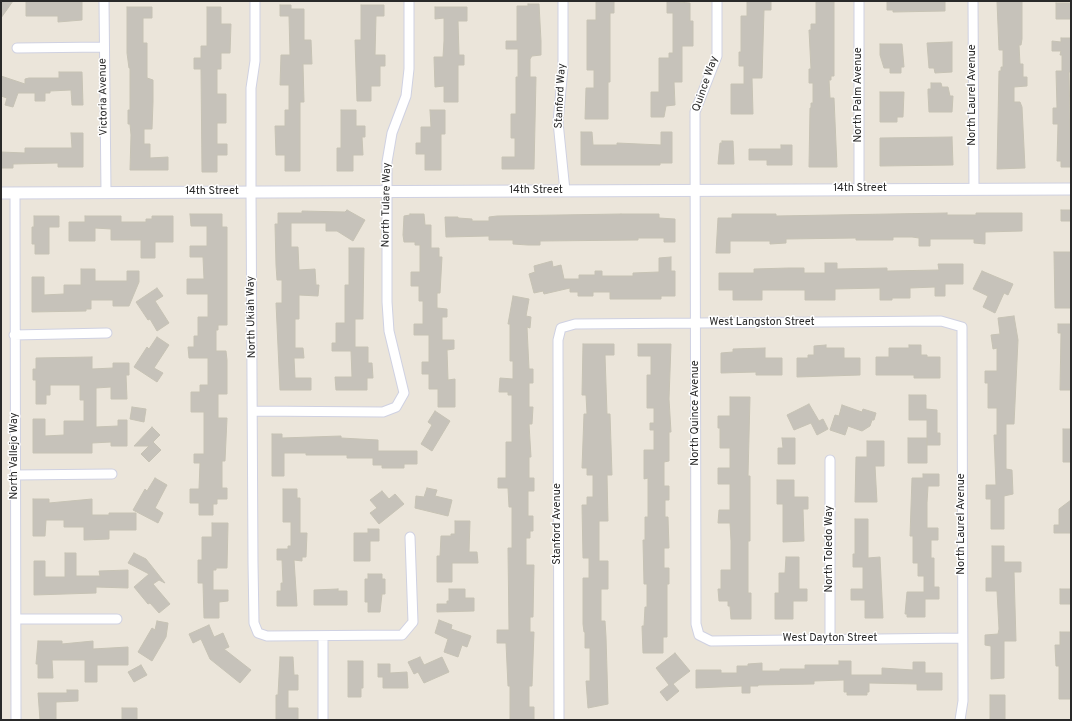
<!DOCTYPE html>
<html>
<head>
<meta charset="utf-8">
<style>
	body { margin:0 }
	#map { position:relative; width:1072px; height:721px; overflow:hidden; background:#ebe5da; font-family:Overpass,sans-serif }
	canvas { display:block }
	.frame { position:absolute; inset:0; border:2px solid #292929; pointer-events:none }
</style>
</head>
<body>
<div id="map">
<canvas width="1072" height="721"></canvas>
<div class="frame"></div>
</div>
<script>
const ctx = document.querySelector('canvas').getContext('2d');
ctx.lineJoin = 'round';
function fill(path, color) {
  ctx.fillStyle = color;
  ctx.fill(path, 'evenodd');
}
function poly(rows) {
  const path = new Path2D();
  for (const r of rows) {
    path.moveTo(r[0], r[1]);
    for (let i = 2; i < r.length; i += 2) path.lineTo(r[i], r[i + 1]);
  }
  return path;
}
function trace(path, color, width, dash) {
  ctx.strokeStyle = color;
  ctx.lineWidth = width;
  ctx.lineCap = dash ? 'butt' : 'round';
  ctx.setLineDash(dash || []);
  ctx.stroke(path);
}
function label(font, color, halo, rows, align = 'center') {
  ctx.font = font + ' Overpass,sans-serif';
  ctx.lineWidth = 3;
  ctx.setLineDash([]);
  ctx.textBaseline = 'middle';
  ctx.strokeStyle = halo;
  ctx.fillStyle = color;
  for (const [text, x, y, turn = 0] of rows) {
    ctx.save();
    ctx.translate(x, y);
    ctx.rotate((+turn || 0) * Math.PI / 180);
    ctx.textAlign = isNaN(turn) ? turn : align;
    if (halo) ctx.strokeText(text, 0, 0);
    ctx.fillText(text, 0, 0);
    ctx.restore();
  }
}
const building = poly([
	[1,1,13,1,1,18,1,1],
	[26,1,82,1,82,20,58,22,58,16,26,16,26,1],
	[596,1,614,1,614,13,610,13,610,82,608,82,608,119,585,119,586,88,594,88,594,70,587,70,587,20,596,20,596,1],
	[667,1,690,3,690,21,693,21,693,46,682,46,682,82,674,82,675,105,666,106,664,117,651,117,651,92,659,92,659,58,669,58,669,53,673,53,673,13,667,13,667,1],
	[747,1,771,1,771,10,764,10,762,78,752,78,753,114,731,114,731,84,744,84,744,66,739,66,739,52,741,52,741,16,747,16,747,1],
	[816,1,834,2,834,76,831,76,831,80,829,80,830,98,834,98,837,167,809,167,810,108,811,108,811,103,813,103,813,83,809,83,809,69,811,69,809,30,811,30,811,24,816,24,816,1],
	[887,1,945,1,945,11,893,12,893,10,887,10,887,1],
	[997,1,1022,1,1022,39,1021,45,1019,45,1020,64,1023,64,1023,77,1027,77,1027,86,1014,87,1014,102,1020,102,1022,107,1025,168,997,169,999,71,1001,71,1001,67,1003,67,1003,50,999,50,997,1],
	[1056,3,1071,3,1071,19,1056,19,1056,3],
	[528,4,539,4,541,41,541,55,532,56,530,59,530,77,536,77,534,169,502,169,502,157,515,157,515,138,511,138,511,114,516,114,516,77,518,77,518,49,506,49,506,41,517,41,517,6,528,6,528,4],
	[280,5,291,5,291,9,304,9,304,40,311,40,312,64,303,64,304,102,300,102,300,171,285,171,285,155,276,155,275,126,285,126,285,110,289,110,289,85,280,85,281,55,290,55,289,16,280,16,280,5],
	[361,5,384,5,384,16,376,16,375,55,385,55,385,66,380,66,380,86,371,86,371,101,357,101,355,40,361,40,361,5],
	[127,7,152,7,152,18,143,18,143,43,147,43,147,78,153,80,153,102,152,129,144,129,144,144,150,144,150,158,168,157,168,170,130,170,131,135,130,124,128,124,128,110,130,110,130,68,129,68,127,53,127,7],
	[207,7,221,7,221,24,231,24,230,53,221,53,221,69,217,69,217,94,226,94,226,123,217,123,217,144,227,144,227,155,217,155,217,172,202,172,201,69,194,69,194,58,201,58,201,46,207,46,207,7],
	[435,7,467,7,467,21,458,21,459,55,464,55,464,65,458,65,458,102,444,102,444,86,435,87,434,57,443,57,444,41,444,18,435,19,435,7],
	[1061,38,1071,38,1071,72,1069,72,1071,167,1061,167,1061,161,1057,161,1058,124,1053,124,1053,108,1057,108,1056,71,1062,71,1062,55,1060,55,1061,51,1052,51,1052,41,1061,42,1061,38],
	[952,42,952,72,935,73,934,68,929,68,927,43,952,42],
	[880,44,902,44,904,67,901,67,901,73,890,73,890,68,884,68,880,55,880,44],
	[59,72,82,72,83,105,72,105,71,90,50,91,50,93,45,93,45,101,35,101,35,93,18,93,13,107,5,105,7,98,1,96,1,76,25,84,25,79,29,78,59,78,59,72],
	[931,83,941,83,942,87,948,87,950,96,953,96,952,112,929,112,928,93,928,89,931,89,931,83],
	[880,92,904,92,903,117,897,117,897,122,880,122,880,92],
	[341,110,356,110,356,126,365,126,365,137,362,137,363,155,353,155,353,171,337,171,337,148,341,148,341,110],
	[430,110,445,110,445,134,441,134,441,170,425,170,425,154,416,154,416,143,421,143,421,127,431,127,430,110],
	[581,132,592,132,593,145,617,145,617,143,661,145,661,132,672,132,672,163,660,163,660,165,581,165,581,132],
	[71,133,83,133,83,167,58,167,58,163,13,164,13,168,1,168,1,152,25,153,25,148,72,148,71,133],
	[952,137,953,165,880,166,880,138,952,137],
	[722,141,733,141,734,164,718,164,720,143,722,143,722,141],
	[781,145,792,145,792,165,767,165,767,160,749,160,749,149,781,149,781,145],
	[347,210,365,220,353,241,337,231,326,231,326,223,291,223,291,247,298,247,299,270,315,269,316,285,319,285,318,296,299,295,299,319,295,319,295,348,303,348,304,358,294,358,295,378,311,378,311,390,280,390,276,303,282,303,282,280,277,280,276,265,275,224,278,224,278,213,302,213,302,211,345,212,347,210],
	[1061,210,1071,210,1071,221,1061,221,1061,210],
	[947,213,947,215,976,215,976,213,1022,213,1022,231,985,232,985,244,974,243,974,239,930,239,930,246,919,246,919,238,912,237,893,237,893,240,856,240,856,238,786,239,786,243,770,244,770,241,730,241,730,253,716,253,718,218,732,218,732,214,776,214,776,216,947,213],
	[190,214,222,214,222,227,227,227,227,325,218,325,218,330,216,330,216,351,226,351,227,360,227,394,218,394,218,418,227,418,225,461,222,461,222,488,227,488,227,499,217,499,217,504,213,504,213,515,199,515,199,503,190,503,190,489,199,489,200,463,194,463,194,454,204,454,204,412,191,412,191,392,200,392,200,385,208,385,208,358,189,358,188,347,194,347,194,336,198,336,198,317,208,317,208,294,187,294,187,279,204,279,203,257,190,257,190,246,207,246,207,226,191,226,190,214],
	[410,214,424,214,425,225,431,225,431,248,439,248,439,257,442,257,440,293,437,293,437,308,447,309,447,317,442,317,442,340,454,340,454,349,447,350,448,380,455,379,455,407,438,407,438,389,429,389,429,374,422,374,422,362,429,362,429,335,414,335,414,324,423,324,423,301,419,301,419,286,411,286,411,272,420,272,420,245,415,245,415,242,404,242,403,235,404,216,410,215,410,214],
	[621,214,659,214,659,218,675,219,675,242,664,242,664,238,638,238,638,240,540,241,540,245,528,245,513,244,513,240,489,240,489,236,446,237,445,217,458,217,458,218,472,219,472,221,489,221,489,217,497,216,621,214],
	[34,216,59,216,59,227,49,227,49,254,35,254,35,244,32,244,32,227,34,227,34,216],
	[85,216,121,216,121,222,146,222,146,219,152,219,152,216,173,216,173,242,155,242,155,258,141,258,141,240,111,240,111,229,95,228,95,241,69,241,69,222,85,222,85,216],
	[349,248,364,248,363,311,363,319,355,319,355,347,368,347,368,363,372,363,373,378,367,378,367,390,336,390,335,377,352,377,351,351,332,351,332,343,336,343,336,323,345,323,345,285,349,285,349,248],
	[1054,252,1071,252,1071,308,1055,308,1054,252],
	[671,257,671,271,675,271,675,296,661,296,661,299,610,299,610,292,593,292,593,296,578,296,578,292,570,292,570,288,544,294,543,291,534,293,529,274,535,272,534,266,552,261,553,267,561,265,564,279,579,279,579,275,595,275,595,271,602,271,602,276,633,276,633,273,659,272,659,258,671,257],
	[825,263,837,263,837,269,887,268,887,271,939,270,938,264,963,264,963,284,945,284,945,296,935,296,935,287,910,288,910,298,892,298,892,300,880,300,880,288,835,289,835,300,805,300,805,290,762,290,762,300,733,300,733,290,719,290,719,273,754,273,754,269,789,268,804,268,804,273,825,273,825,263],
	[81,269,95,269,95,281,127,281,127,271,139,271,139,282,129,306,113,306,113,300,91,300,91,309,86,309,86,311,32,312,32,277,44,277,44,295,64,294,64,285,81,285,81,269],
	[982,271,1013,284,1008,295,1004,293,995,313,983,307,988,296,973,289,982,271],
	[157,288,163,296,155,301,169,323,157,331,150,319,148,320,136,302,157,288],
	[513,296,529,299,526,316,531,317,530,328,527,327,529,369,533,369,533,383,529,383,529,407,533,407,532,424,529,424,531,457,529,457,529,478,534,478,534,491,528,491,528,516,533,516,533,531,530,531,530,538,526,538,526,565,534,565,533,617,530,617,530,632,534,632,532,686,529,686,529,707,534,707,534,720,510,720,510,686,508,686,506,643,497,643,497,630,509,630,508,548,512,548,512,507,509,507,508,488,498,488,498,478,506,478,506,442,512,442,512,395,508,395,508,392,499,392,500,378,513,379,513,361,510,361,510,324,508,324,513,296],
	[1014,316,1018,340,1014,424,1006,424,1006,469,1012,470,1013,494,1004,496,1004,529,991,529,991,499,986,499,986,485,996,485,994,435,997,435,997,408,988,408,988,383,985,383,985,371,997,371,997,348,993,349,991,335,1000,334,998,318,1014,316],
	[1058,324,1071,324,1071,390,1060,390,1061,333,1058,333,1058,324],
	[157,337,169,345,154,368,163,373,157,382,134,367,147,347,149,349,157,337],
	[583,344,614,344,614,355,605,355,607,414,610,414,612,475,607,475,608,521,599,521,599,561,608,561,608,589,601,589,601,621,605,621,606,637,608,704,588,708,586,681,590,681,590,648,585,648,585,632,584,632,583,624,583,578,589,578,589,558,583,558,582,505,587,505,587,497,593,497,593,475,587,475,587,468,582,468,584,414,587,414,586,395,582,395,583,344],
	[638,344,671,344,669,399,671,432,669,432,669,461,664,462,664,486,669,486,669,500,665,500,665,517,668,517,669,548,664,548,664,568,669,568,669,584,667,584,667,637,663,637,663,653,643,653,642,626,644,626,645,607,647,607,647,584,644,584,643,540,645,540,645,517,648,517,648,478,644,479,644,450,654,450,654,430,650,430,650,423,654,423,654,408,647,408,647,375,651,375,651,356,638,356,638,344],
	[826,345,826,348,844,348,844,358,860,358,860,375,797,377,797,358,808,358,808,355,814,355,814,346,826,345],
	[909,345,921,345,921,355,927,355,927,357,940,357,940,378,914,378,914,375,876,375,876,357,889,357,889,348,909,348,909,345],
	[765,348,765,358,782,358,782,375,756,375,756,372,721,373,721,353,733,352,733,349,765,348],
	[92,357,92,369,113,368,113,363,129,363,129,375,126,375,127,399,111,399,111,387,96,388,96,427,118,426,118,420,127,420,127,446,111,446,111,442,92,443,92,453,33,453,33,419,45,419,45,436,64,435,64,421,84,421,84,400,80,400,80,385,50,385,50,395,46,395,46,404,36,404,36,380,33,380,33,369,36,369,36,358,92,357],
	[909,395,926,395,926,409,937,410,937,433,940,433,940,445,927,445,927,420,909,420,909,395],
	[730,397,750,397,748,476,750,476,750,541,748,541,748,593,751,593,751,619,731,619,730,606,728,606,728,601,719,601,718,589,721,589,721,570,731,570,731,541,730,523,718,523,719,510,730,510,730,484,718,484,718,468,730,468,730,448,720,448,720,428,718,428,718,416,730,416,730,397],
	[809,404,819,421,823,419,828,429,817,435,811,423,794,430,787,415,809,404],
	[842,405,862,412,863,409,876,413,874,420,872,420,870,426,862,431,848,426,845,435,830,430,835,415,839,416,842,405],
	[132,407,146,409,144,422,130,419,132,407],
	[435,411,450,421,432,451,421,444,432,425,428,422,435,411],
	[152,427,160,435,153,442,161,450,149,462,141,454,149,446,134,446,152,427],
	[1063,429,1071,429,1071,462,1063,462,1063,429],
	[272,434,282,434,282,438,341,436,341,438,378,440,378,451,417,451,417,464,404,464,404,468,382,468,382,465,373,465,373,458,347,458,347,455,306,455,306,453,284,453,284,476,272,476,272,434],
	[782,438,795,438,795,464,778,464,778,448,783,448,782,438],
	[908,438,927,438,927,463,908,463,908,438],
	[867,441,884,441,884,466,875,466,877,502,855,502,856,457,867,457,867,441],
	[923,474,939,474,939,486,928,486,927,503,927,528,938,528,938,540,931,540,931,558,934,558,934,587,939,587,939,599,925,599,925,617,907,617,907,614,905,614,907,592,924,592,924,576,918,576,918,563,913,563,913,536,910,536,912,478,923,478,923,474],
	[155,478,167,485,155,508,163,513,158,523,133,510,145,489,147,491,155,478],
	[777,480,794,480,794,497,808,497,808,509,803,509,804,541,783,542,783,504,777,504,777,480],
	[427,488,437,490,435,496,452,500,448,516,415,508,416,496,424,497,427,488],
	[283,489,297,489,297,498,300,498,300,533,307,533,306,557,302,557,302,561,294,560,297,606,277,606,277,591,281,591,281,583,283,583,282,560,277,560,277,549,288,549,288,546,291,546,291,522,283,522,283,489],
	[382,491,389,499,395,494,404,504,379,524,370,513,377,508,370,500,382,491],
	[33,499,49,499,49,503,92,499,92,515,109,515,109,513,136,513,136,530,109,530,109,539,84,540,84,527,64,527,64,520,46,520,45,536,33,536,33,499],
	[1071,500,1071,533,1054,533,1054,525,1059,525,1059,509,1071,500],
	[855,519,868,519,868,558,880,557,883,618,865,618,865,600,851,600,851,589,863,589,863,567,853,567,853,554,855,554,855,519],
	[455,521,470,521,469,552,477,552,478,563,452,563,452,582,437,582,437,556,440,556,441,536,451,536,451,534,455,534,455,521],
	[212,523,228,523,227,568,216,568,216,570,213,570,213,590,228,590,228,601,219,602,219,618,204,618,203,583,198,583,198,560,202,560,202,537,212,537,212,523],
	[368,529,379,529,379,541,370,541,370,561,354,561,354,533,368,533,368,529],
	[992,546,1004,546,1004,562,1021,562,1021,572,1014,572,1016,641,1004,641,1004,678,991,679,991,646,985,645,985,635,998,634,999,629,997,591,986,591,986,578,992,578,992,546],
	[65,553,76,553,76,576,100,576,99,571,128,570,128,588,96,587,96,593,34,595,34,561,45,561,45,577,65,577,65,553],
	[134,553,146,559,165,583,159,580,153,584,170,604,159,613,150,603,148,604,134,587,149,574,128,563,134,553],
	[786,557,799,557,799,589,807,589,807,601,793,601,793,619,775,619,775,593,779,593,779,573,785,573,786,557],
	[368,574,382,574,382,579,385,579,385,594,382,594,380,612,368,612,368,602,365,602,365,579,368,579,368,574],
	[338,589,338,591,347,591,347,605,314,605,314,590,338,589],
	[449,589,465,589,465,598,474,598,474,611,437,612,437,604,447,604,447,601,449,601,449,589],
	[1060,589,1071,589,1071,604,1060,604,1060,589],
	[439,620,452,625,451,629,471,636,467,647,462,645,458,657,444,652,448,639,435,633,439,620],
	[157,621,168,623,166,637,152,661,138,652,152,628,155,630,157,621],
	[209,625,214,637,223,633,229,647,224,649,251,670,240,683,210,659,201,639,193,643,189,634,209,625],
	[1060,632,1071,632,1071,699,1059,699,1059,666,1056,666,1055,645,1060,645,1060,632],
	[38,641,62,641,62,644,93,641,93,649,128,647,128,665,97,665,97,682,85,682,85,660,52,660,53,678,38,678,38,664,36,664,38,641],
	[675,653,690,671,673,684,679,691,667,701,660,692,669,685,656,668,675,653],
	[280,657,293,657,294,675,298,675,298,690,288,690,288,708,298,708,298,720,276,720,276,695,278,695,280,657],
	[420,657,424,665,442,657,449,672,424,683,418,672,414,674,408,662,420,657],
	[348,661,363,661,363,688,361,688,361,697,348,697,348,661],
	[839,661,851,661,851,675,882,675,882,668,913,670,913,662,925,662,925,673,942,673,942,690,917,690,917,684,869,683,869,692,867,692,867,695,847,695,847,692,844,692,844,680,814,681,814,684,758,685,758,686,750,686,750,693,742,693,742,686,696,688,696,670,721,670,721,673,737,673,737,666,748,666,748,664,762,663,762,671,780,671,780,669,805,669,805,665,839,665,839,661],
	[378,664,390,664,390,673,407,672,408,688,383,688,383,677,378,677,378,664],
	[141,665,147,675,134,682,128,672,141,665],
	[67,690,78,690,78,701,56,702,56,720,40,720,38,693,67,693,67,690],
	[990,695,1005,695,1005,720,990,720,990,695],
	[122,708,137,708,137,720,122,720,122,708]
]);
const minor = poly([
	[104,1,106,192],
	[255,1,255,61,251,88,251,192,253,563,254,623,258,633,267,636,402,635,413,622,410,537],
	[563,1,563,68,558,122,565,191],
	[717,1,717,56,695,112,696,624,699,635,711,641,962,638],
	[859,1,859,189],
	[973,1,974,189],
	[17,48,104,47],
	[15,193,16,720],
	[14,335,107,333],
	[253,411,383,412,396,407,404,393,389,331,387,302,387,162,392,133,406,96,409,69,409,1],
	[830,460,830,639],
	[15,475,112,474],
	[16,619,117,619],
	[323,720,323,637],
	[559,720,558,359,558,340,561,328,575,324,941,321,962,327,963,701,960,720]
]);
const tertiary = poly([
	[1,193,1071,189]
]);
const streetNames = [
	["Quince Way",706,84,-71],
	["North Palm Avenue",859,95,-90],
	["North Laurel Avenue",973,95,-90],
	["Stanford Way",561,96,-87],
	["Victoria Avenue",104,97,-91],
	["14th Street",860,189],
	["14th Street",536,191],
	["14th Street",212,192],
	["North Tulare Way",387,205,-89],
	["North Ukiah Way",252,317,-91],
	["West Langston Street",762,323],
	["North Quince Avenue",696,413,-90],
	["North Vallejo Way",15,456,-90],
	["Stanford Avenue",558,524,-90],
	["North Laurel Avenue",962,524,-90],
	["North Toledo Way",830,549,-90],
	["West Dayton Street",830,639]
];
fill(building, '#c6c2ba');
trace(building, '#c6c2b4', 1);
trace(minor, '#cfd1e2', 11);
trace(tertiary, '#cfd1e2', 13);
trace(minor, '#fff', 9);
trace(tertiary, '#fff', 11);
label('11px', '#292929', '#fff', streetNames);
</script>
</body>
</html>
